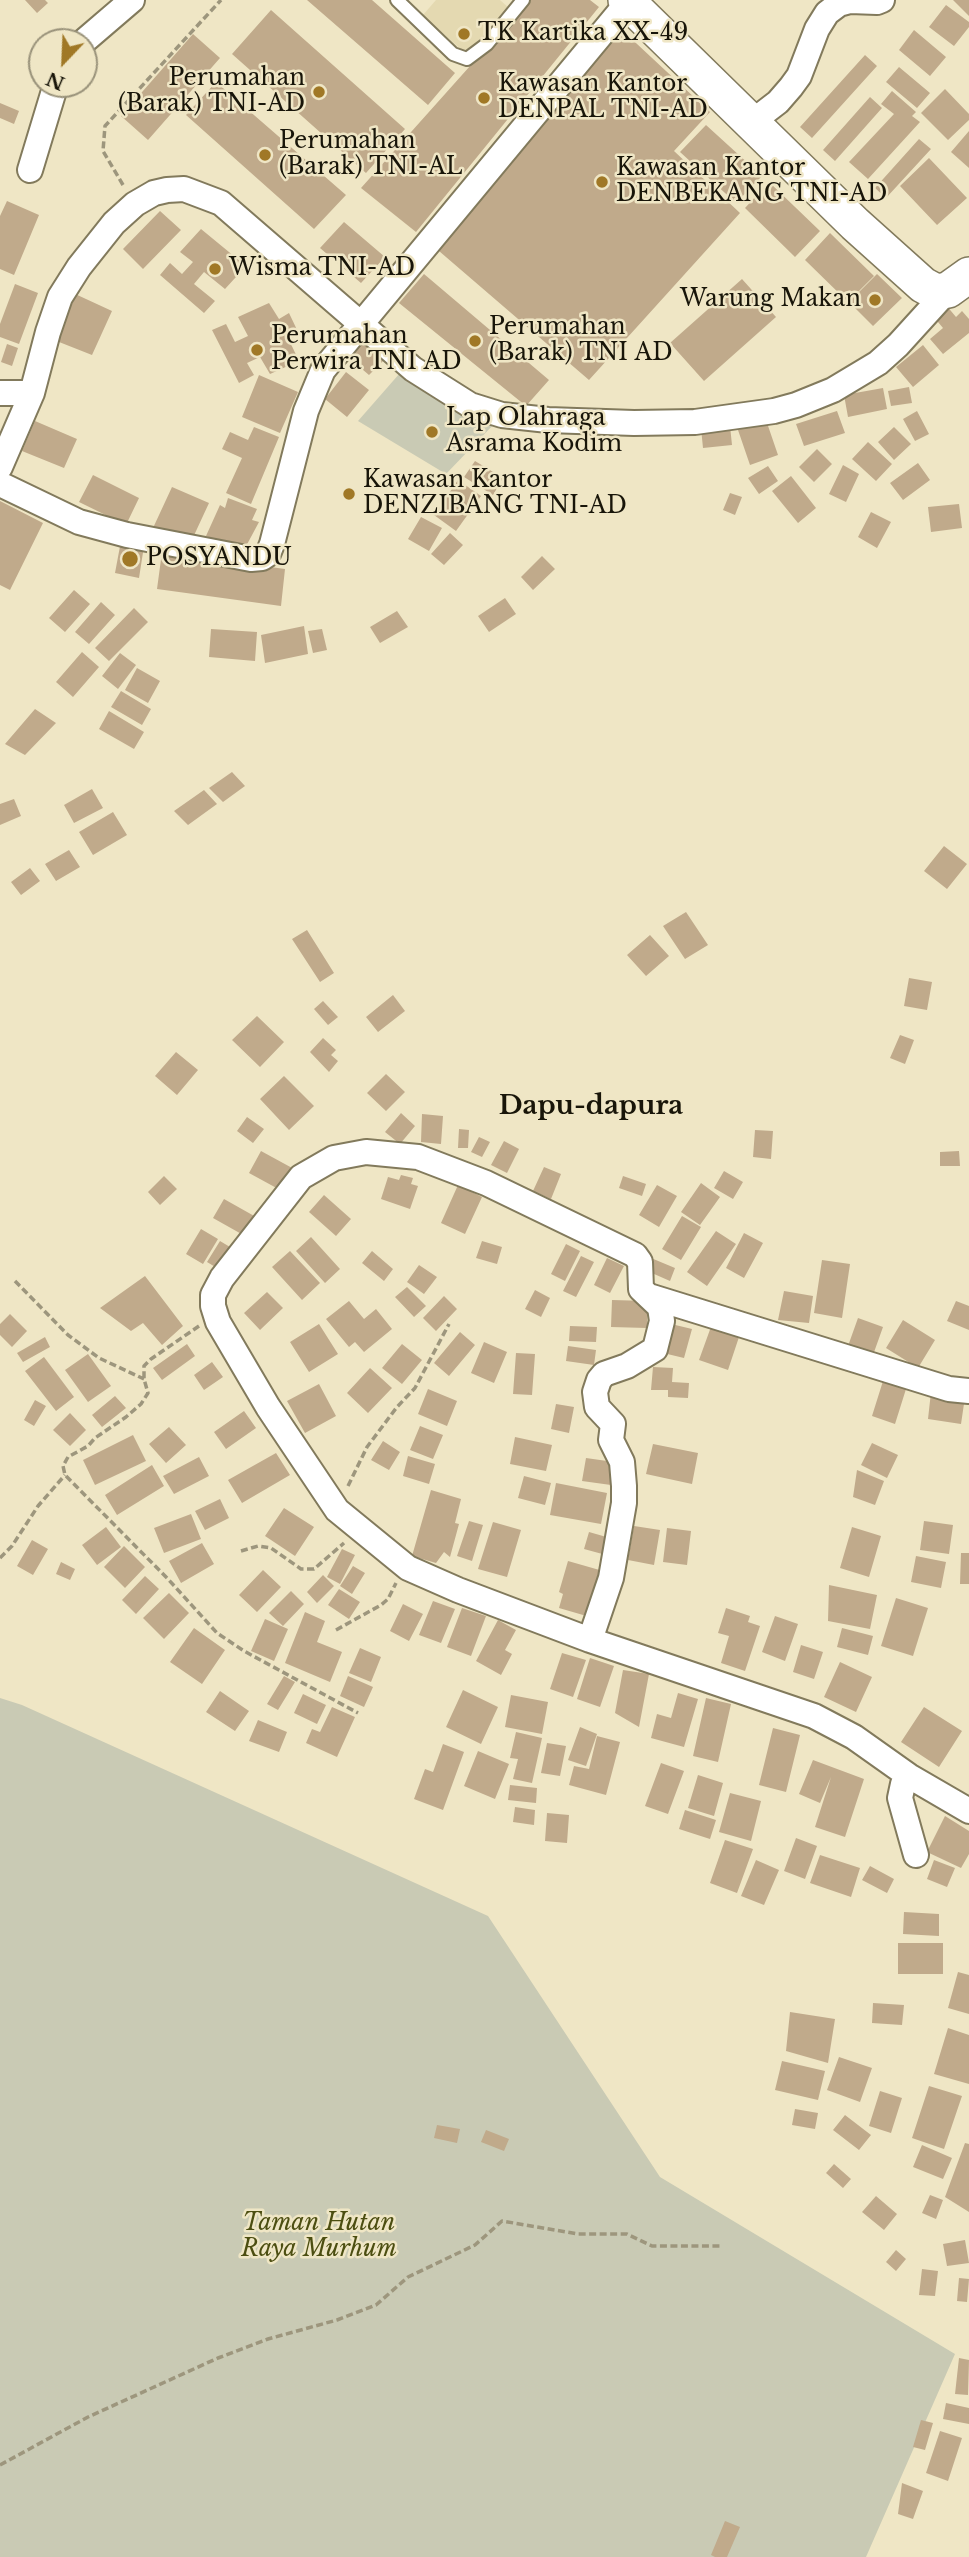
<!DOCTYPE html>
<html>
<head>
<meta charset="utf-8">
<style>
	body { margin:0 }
	#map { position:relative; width:969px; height:2557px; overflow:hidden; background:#efe6c5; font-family:"Libre Baskerville",serif }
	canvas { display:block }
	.north { position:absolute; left:28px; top:28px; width:70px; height:70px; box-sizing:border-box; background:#efe6c5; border:2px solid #99927a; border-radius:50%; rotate:203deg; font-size:19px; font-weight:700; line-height:28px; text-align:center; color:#181509 }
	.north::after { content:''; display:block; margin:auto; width:24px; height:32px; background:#a07826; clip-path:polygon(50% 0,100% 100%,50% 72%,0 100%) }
</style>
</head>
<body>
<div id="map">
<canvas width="969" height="2557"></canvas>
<div class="north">N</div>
</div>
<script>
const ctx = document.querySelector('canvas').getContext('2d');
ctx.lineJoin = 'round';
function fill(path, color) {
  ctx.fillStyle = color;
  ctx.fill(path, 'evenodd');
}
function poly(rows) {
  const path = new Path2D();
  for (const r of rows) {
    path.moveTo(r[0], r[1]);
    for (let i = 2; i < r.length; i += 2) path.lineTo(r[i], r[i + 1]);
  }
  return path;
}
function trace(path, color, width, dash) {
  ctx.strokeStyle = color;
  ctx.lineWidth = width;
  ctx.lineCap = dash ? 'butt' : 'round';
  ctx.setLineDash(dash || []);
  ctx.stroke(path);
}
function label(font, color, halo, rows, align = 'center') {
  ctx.font = font + ' "Libre Baskerville",serif';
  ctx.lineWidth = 5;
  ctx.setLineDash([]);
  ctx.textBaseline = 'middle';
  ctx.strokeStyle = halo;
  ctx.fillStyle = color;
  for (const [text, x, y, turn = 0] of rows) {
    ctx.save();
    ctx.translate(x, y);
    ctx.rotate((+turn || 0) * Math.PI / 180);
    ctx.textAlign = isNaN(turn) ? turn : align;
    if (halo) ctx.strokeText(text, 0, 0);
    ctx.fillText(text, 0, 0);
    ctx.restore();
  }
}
const built = poly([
	[436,0,500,0,509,8,466,54,423,15]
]);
const green = poly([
	[400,373,495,423,446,474,358,421],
	[0,1698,22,1705,488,1916,660,2177,955,2354,866,2557,0,2557]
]);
const building = poly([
	[25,0,45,0,48,3,37,13],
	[307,0,372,0,455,73,428,105],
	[529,0,590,0,599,7,416,232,361,188],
	[953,0,969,0,969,16],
	[946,5,969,22,969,27,954,46,929,27],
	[271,10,405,129,366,173,232,54],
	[622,30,710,112,674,151,740,213,589,380,439,251],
	[914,30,946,57,930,76,899,50],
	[193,34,220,58,148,140,121,116],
	[865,55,877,66,812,138,800,127],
	[899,67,930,93,917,108,886,82],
	[216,82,346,195,314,229,186,115],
	[945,89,969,114,969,120,948,140,921,113],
	[892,91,916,112,912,116,920,122,868,179,849,162,894,114,881,104],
	[870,97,882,108,835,161,823,150],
	[0,103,19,111,14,124,0,118],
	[706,125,762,176,736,203,680,152],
	[969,131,969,168,951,152],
	[919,139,931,149,886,198,875,188],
	[929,158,967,198,937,225,900,186],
	[769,182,820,231,795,257,745,208],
	[7,201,39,215,14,275,0,269,0,216],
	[160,211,181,230,143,269,123,249],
	[344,222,385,257,361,283,320,248],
	[201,229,246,266,225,289,204,272,194,284,215,301,204,313,160,275,170,263,182,274,193,262,180,252],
	[830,233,874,276,848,302,805,260],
	[424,274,549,380,526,406,399,303],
	[877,274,902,298,873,326,849,302],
	[742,279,776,317,704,381,670,343],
	[15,284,38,293,19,344,0,337,0,324],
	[73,293,112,311,92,355,54,340],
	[269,303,279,319,289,313,299,334,289,340,299,361,270,374,260,357,247,363,254,375,239,383,212,330,226,324,235,342,248,336,238,317],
	[946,305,956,317,962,311,969,319,969,333,943,354,930,339,943,328,933,316],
	[365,341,385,359,369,375,349,358],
	[7,344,18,348,12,366,1,362],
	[923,345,939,365,913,387,896,367],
	[346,372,369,390,347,417,325,399],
	[259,375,298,392,280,433,242,417],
	[909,387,912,403,891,406,888,391],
	[883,388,887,409,848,417,844,395],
	[837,411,845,433,804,446,796,424],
	[917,411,929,434,915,441,903,419],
	[766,420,778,455,750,465,738,430],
	[35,421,77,439,64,468,22,451],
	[730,426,732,445,703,448,701,428],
	[254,427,279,437,251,504,226,493,242,458,222,449,230,432,248,440],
	[894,427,911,444,894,460,878,442],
	[868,442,892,464,876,481,852,459],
	[817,449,832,464,814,482,799,467],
	[475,461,503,478,493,495,464,477],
	[918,463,930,480,903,500,890,483],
	[843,465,859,474,846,502,829,494],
	[768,466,778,481,759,494,748,478],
	[93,475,139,498,126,525,79,502],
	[791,476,816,508,798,523,772,491],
	[458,480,481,496,456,531,434,515],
	[172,487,209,503,190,544,153,528],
	[730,493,742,497,735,515,723,510],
	[228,498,257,509,252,520,259,522,244,550,206,536,220,505,225,508],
	[0,501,43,523,10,590,0,585],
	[959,504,962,528,931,532,928,507],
	[871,512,891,522,877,548,858,537],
	[421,517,442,528,429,551,408,539],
	[450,533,463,545,444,565,431,554],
	[121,541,144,546,139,578,115,573],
	[162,552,285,569,281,606,157,589],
	[542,556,555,569,533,590,521,577],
	[74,590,90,604,65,632,49,618],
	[505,598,516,614,489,632,478,616],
	[101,602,115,615,89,644,75,632],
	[134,608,148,622,109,661,95,648],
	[397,611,408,627,380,643,370,627],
	[304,626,308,654,265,663,261,635],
	[211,629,257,632,255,661,209,657],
	[322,629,327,650,313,653,308,631],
	[82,652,99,667,73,697,56,682],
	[120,653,136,665,118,689,102,676],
	[137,668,160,681,148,703,125,690],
	[121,691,151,709,142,725,111,707],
	[35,709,56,723,25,755,5,744],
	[109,711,144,732,134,749,99,729],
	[232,772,245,786,223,802,209,788],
	[92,789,103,808,74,823,64,805],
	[204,790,217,804,188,825,174,811],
	[14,799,21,816,0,825,0,804],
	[113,812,127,835,93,855,79,832],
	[944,846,967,864,947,889,924,871],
	[69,850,80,867,56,881,45,864],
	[30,868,40,881,21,895,11,882],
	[686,912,708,945,685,959,663,926],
	[307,930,334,973,320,982,292,939],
	[650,935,669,956,646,976,627,955],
	[909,978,932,982,927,1010,904,1006],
	[393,995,405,1011,378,1032,366,1017],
	[323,1001,338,1017,328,1025,314,1009],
	[257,1016,284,1042,260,1067,232,1040],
	[900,1035,914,1040,905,1064,890,1058],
	[323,1038,336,1050,331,1055,338,1061,329,1072,310,1052],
	[176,1052,198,1070,177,1095,155,1076],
	[386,1074,405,1092,386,1111,367,1093],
	[284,1076,314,1106,289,1130,260,1099],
	[401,1113,415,1126,400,1144,385,1132],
	[422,1114,443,1116,441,1144,421,1142],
	[247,1117,264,1129,253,1143,237,1131],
	[459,1129,469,1130,468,1148,458,1148],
	[755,1130,773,1131,771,1159,753,1157],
	[479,1137,490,1142,482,1157,471,1152],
	[504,1141,519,1149,507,1173,491,1165],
	[261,1151,294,1169,282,1191,249,1173],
	[959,1151,960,1166,940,1166,940,1152],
	[544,1167,561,1174,551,1199,533,1191],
	[724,1171,743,1182,733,1199,714,1188],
	[401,1175,413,1178,411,1184,418,1186,410,1209,381,1199,388,1177,399,1180],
	[164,1176,177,1189,160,1205,148,1192],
	[623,1176,646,1184,642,1196,619,1188],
	[701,1183,720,1197,700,1225,681,1212],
	[458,1185,482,1197,465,1234,441,1223],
	[657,1185,677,1196,659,1227,639,1215],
	[324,1195,351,1219,336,1236,309,1212],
	[224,1199,256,1217,245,1236,213,1218],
	[682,1216,701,1227,681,1260,662,1249],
	[201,1229,218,1239,203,1264,186,1254],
	[716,1231,736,1244,707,1286,687,1272],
	[744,1233,763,1243,744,1278,726,1268],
	[311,1237,340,1269,325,1283,296,1251],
	[220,1241,235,1250,222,1271,207,1262],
	[482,1241,502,1247,497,1264,476,1258],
	[566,1244,580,1251,565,1281,551,1274],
	[290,1251,320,1283,302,1300,272,1267],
	[372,1251,393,1269,384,1281,362,1263],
	[581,1256,594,1262,576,1297,563,1291],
	[607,1258,624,1266,610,1293,594,1285],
	[651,1258,675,1268,670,1281,645,1270],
	[822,1260,850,1264,842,1318,814,1313],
	[419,1265,437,1277,424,1294,407,1282],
	[145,1276,183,1326,162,1345,143,1323,131,1331,100,1308],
	[407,1287,426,1306,414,1317,395,1297],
	[535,1290,550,1298,541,1317,525,1309],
	[784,1291,813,1296,809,1323,778,1320],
	[267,1292,283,1308,260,1330,244,1313],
	[444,1296,457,1309,436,1331,423,1318],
	[612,1300,648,1301,647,1328,611,1327],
	[349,1301,364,1319,376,1309,392,1329,364,1352,355,1342,349,1347,326,1319],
	[956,1301,969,1306,969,1330,947,1321],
	[10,1314,27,1331,12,1347,0,1335,0,1324],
	[858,1318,883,1327,873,1355,848,1346],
	[903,1320,935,1340,918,1368,886,1348],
	[667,1323,692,1329,684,1358,659,1352],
	[319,1324,338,1354,309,1372,290,1342],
	[712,1324,740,1334,728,1370,699,1360],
	[570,1326,597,1327,596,1342,569,1341],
	[460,1332,475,1345,449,1376,434,1363],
	[45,1337,50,1347,23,1362,17,1353],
	[484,1342,507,1352,494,1383,471,1373],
	[187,1344,195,1356,162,1380,153,1368],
	[402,1344,422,1360,402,1384,382,1368],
	[568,1346,596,1350,594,1365,566,1361],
	[516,1353,535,1354,532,1395,513,1394],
	[88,1354,111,1386,88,1402,65,1370],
	[44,1357,74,1397,56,1411,25,1371],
	[212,1362,223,1377,204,1390,194,1375],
	[653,1367,673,1368,672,1382,689,1383,688,1398,668,1397,668,1390,651,1390],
	[370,1368,392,1388,368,1413,347,1393],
	[883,1381,906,1389,895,1424,872,1416],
	[319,1384,336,1416,305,1433,287,1401],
	[428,1389,457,1401,447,1426,418,1414],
	[931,1392,965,1397,961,1424,928,1419],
	[115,1396,126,1408,102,1427,92,1415],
	[35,1400,46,1406,34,1426,24,1420],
	[556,1404,574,1407,569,1433,551,1429],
	[244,1411,256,1428,226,1449,214,1432],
	[70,1413,86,1430,70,1446,53,1430],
	[420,1426,443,1435,433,1459,410,1450],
	[169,1427,186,1445,166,1463,149,1444],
	[133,1435,146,1461,95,1485,83,1460],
	[515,1437,552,1445,546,1471,510,1464],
	[383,1441,400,1452,389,1470,371,1460],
	[872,1443,898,1455,887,1478,861,1465],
	[653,1444,698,1453,692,1484,646,1474],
	[276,1453,290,1475,242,1503,228,1480],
	[408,1456,435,1464,429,1484,403,1476],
	[199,1457,209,1476,174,1494,163,1476],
	[586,1458,614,1462,611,1485,582,1481],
	[152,1465,164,1486,117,1515,105,1495],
	[857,1470,884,1481,875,1505,853,1497],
	[524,1476,551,1483,545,1505,518,1498],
	[556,1483,607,1493,601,1524,550,1515],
	[431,1490,461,1499,455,1523,459,1524,450,1557,444,1552,436,1563,412,1556],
	[220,1499,229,1518,205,1530,195,1511],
	[284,1508,314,1527,295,1556,265,1536],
	[191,1514,201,1539,164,1553,154,1528],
	[469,1521,483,1525,472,1561,457,1556],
	[924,1521,953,1525,949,1554,920,1550],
	[493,1522,521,1530,507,1577,478,1569],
	[634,1526,660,1530,654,1565,628,1560],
	[106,1527,121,1547,97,1565,82,1545],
	[852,1527,881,1536,869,1577,840,1568],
	[667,1528,691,1531,687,1565,663,1562],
	[589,1532,610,1538,606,1555,584,1549],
	[32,1540,48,1549,33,1575,17,1566],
	[202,1543,214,1564,181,1583,169,1561],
	[124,1546,145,1567,125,1588,104,1567],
	[342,1549,355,1555,340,1584,327,1577],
	[961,1553,969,1553,969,1584,960,1584],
	[916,1556,946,1562,941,1588,911,1582],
	[568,1561,603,1571,590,1617,559,1608,563,1594,559,1592],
	[61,1562,75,1569,70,1580,56,1574],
	[353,1566,365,1573,352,1594,340,1586],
	[263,1570,281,1587,257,1612,239,1595],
	[323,1575,334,1586,317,1603,307,1592],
	[145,1576,159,1589,136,1614,122,1600],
	[829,1585,877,1595,870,1629,828,1621],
	[339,1589,360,1602,349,1619,328,1605],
	[291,1591,304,1604,283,1626,269,1613],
	[169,1593,189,1613,164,1639,143,1618],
	[896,1598,928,1608,913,1656,881,1646],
	[433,1601,455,1609,441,1643,419,1635],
	[403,1604,423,1614,409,1641,390,1631],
	[462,1608,486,1616,471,1656,447,1647],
	[726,1608,750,1616,748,1622,760,1626,745,1671,721,1663,729,1636,718,1633],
	[305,1612,325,1621,317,1642,342,1652,330,1682,285,1663],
	[775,1616,798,1624,785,1661,762,1652],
	[265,1619,288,1629,274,1661,251,1651],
	[498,1620,516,1630,505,1650,512,1654,501,1675,476,1661],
	[194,1628,225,1650,202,1684,170,1662],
	[842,1628,873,1636,868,1655,837,1647],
	[801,1645,823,1652,814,1679,793,1672],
	[360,1648,381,1657,371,1682,349,1673],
	[562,1653,586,1660,573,1697,550,1689],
	[590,1658,614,1666,600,1707,577,1699],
	[840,1662,872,1677,856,1712,824,1697],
	[623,1670,649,1674,639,1727,615,1713],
	[284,1676,295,1682,278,1710,267,1704],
	[348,1676,373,1687,364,1707,340,1696],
	[463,1690,498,1707,481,1744,446,1727],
	[220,1691,249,1711,235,1731,206,1712],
	[678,1693,698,1699,684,1747,651,1738,657,1714,671,1718],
	[303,1694,326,1705,317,1724,294,1713],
	[511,1695,548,1702,542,1734,505,1727],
	[706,1698,731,1704,718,1762,693,1756],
	[332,1707,355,1717,337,1757,306,1743,312,1729,320,1732],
	[924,1707,962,1731,939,1767,901,1742],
	[258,1720,287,1732,279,1752,249,1741],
	[580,1727,597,1734,586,1766,568,1760],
	[773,1728,800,1735,786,1792,759,1785],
	[516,1732,542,1738,532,1783,513,1779,518,1759,510,1758],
	[597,1736,620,1742,606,1795,569,1785,574,1766,589,1769],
	[547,1743,566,1746,560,1776,541,1773],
	[443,1744,464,1752,443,1810,414,1799,425,1769,433,1772],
	[478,1751,509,1764,495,1799,464,1786],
	[813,1760,864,1779,845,1837,815,1827,831,1777,820,1803,799,1794],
	[661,1763,684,1771,668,1814,645,1806],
	[698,1775,723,1783,714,1816,688,1808],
	[510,1785,537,1788,536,1803,508,1800],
	[730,1793,761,1801,751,1841,719,1832],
	[515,1807,535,1810,534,1825,513,1822],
	[685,1810,716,1820,710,1839,679,1829],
	[547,1813,569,1815,567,1843,545,1841],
	[945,1816,969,1831,969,1854,961,1868,927,1852],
	[796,1838,817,1846,805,1879,784,1871],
	[725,1840,753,1849,737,1893,710,1883],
	[820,1855,860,1868,851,1897,810,1883],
	[756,1860,779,1870,764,1905,741,1896],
	[934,1860,955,1868,947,1887,927,1879],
	[870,1866,894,1879,887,1893,862,1880],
	[904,1912,939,1914,939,1936,903,1934],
	[898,1943,943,1943,943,1974,898,1974],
	[958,1972,969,1975,969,2014,948,2008],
	[873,2003,904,2005,902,2025,872,2023],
	[790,2012,835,2019,828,2063,786,2051],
	[948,2028,969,2035,969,2084,934,2074],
	[839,2057,872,2068,860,2102,827,2090],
	[782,2061,825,2071,818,2100,775,2090],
	[929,2086,962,2096,944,2149,912,2138],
	[880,2091,902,2098,891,2133,869,2126],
	[795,2109,818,2113,815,2129,792,2125],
	[845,2115,871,2135,859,2150,833,2130],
	[437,2125,460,2129,457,2143,434,2138],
	[486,2130,509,2139,504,2151,481,2142],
	[965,2143,969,2144,969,2212,945,2197],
	[922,2145,952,2158,943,2179,913,2167],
	[834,2164,851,2179,843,2188,826,2173],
	[930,2195,943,2200,936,2219,922,2213],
	[876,2196,897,2214,884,2230,862,2212],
	[965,2240,969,2263,947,2266,943,2244],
	[896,2250,906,2259,896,2271,886,2262],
	[922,2269,938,2271,935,2296,919,2295],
	[959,2278,969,2279,967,2302,957,2301],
	[959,2358,969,2360,968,2395,955,2394],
	[946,2403,969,2408,969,2424,943,2419],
	[921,2420,933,2423,925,2450,913,2447],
	[940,2431,962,2438,948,2481,926,2473],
	[902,2483,923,2491,913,2519,898,2514],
	[725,2521,740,2527,727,2557,715,2557,711,2555]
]);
const path = poly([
	[123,185,103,151,105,126,221,0],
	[15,1281,68,1335,99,1358,144,1379],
	[199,1326,151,1359,144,1366,144,1379,148,1393,141,1404,126,1417,95,1438,88,1446,68,1457,63,1466,65,1475,168,1579,217,1633,244,1651,358,1713],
	[348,1486,367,1447,397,1407,415,1388,449,1324],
	[241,1551,258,1546,271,1548,301,1569,314,1569,344,1543],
	[0,1558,12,1546,38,1506,65,1475],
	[336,1630,381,1605,388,1599,396,1583],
	[0,2465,88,2417,218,2358,268,2339,337,2320,376,2305,408,2277,475,2245,502,2221,578,2234,627,2234,652,2246,722,2246]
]);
const lane = poly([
	[397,0,453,54,467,59,487,44,523,0]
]);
const street = poly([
	[83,42,132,0],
	[752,122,778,102,791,87,799,76,817,29,827,13,839,4,850,1,877,2,882,0],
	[30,170,56,84],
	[0,393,32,393],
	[0,467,32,393,48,332,60,297,79,267,114,223,135,204,154,193,167,190,184,189,221,203,413,369,470,405,502,415,548,420,634,423,695,422,774,411,796,405,833,390,878,363,898,345,948,290],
	[0,484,79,522,127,535,251,559,262,558,268,554,272,544,306,411,323,370,628,2],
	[649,1296,949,1389,969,1391],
	[590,1640,611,1578,624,1503,624,1486,622,1462,611,1440,613,1424,597,1407,595,1392,599,1380,604,1374,627,1366,655,1349,662,1321,660,1307,641,1289,640,1262,635,1255,486,1183,418,1157,366,1152,334,1158,301,1177,222,1278,213,1295,213,1306,218,1322,268,1407,337,1510,408,1568,458,1590,590,1640,814,1716,854,1737,909,1776,969,1811],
	[909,1776,903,1784,900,1798,916,1855]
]);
const secondary = poly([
	[626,0,855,224,923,285,936,292,948,290,969,275]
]);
const markers = [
	[464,34,7,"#a07826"],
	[319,92,7,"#a07826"],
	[484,98,7,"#a07826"],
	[265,155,7,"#a07826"],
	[602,182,7,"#a07826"],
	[215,269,7,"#a07826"],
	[875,300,7,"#a07826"],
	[475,341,7,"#a07826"],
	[257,350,7,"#a07826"],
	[432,432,7,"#a07826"],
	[349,494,7,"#a07826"],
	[130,559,9,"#a07826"]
];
const poiNames = [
	["TK Kartika XX-49",478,34],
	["Perumahan",305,79,"right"],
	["(Barak) TNI-AD",305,105,"right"],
	["Kawasan Kantor",498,85],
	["DENPAL TNI-AD",498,111],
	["Perumahan",279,142],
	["(Barak) TNI-AL",279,168],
	["Kawasan Kantor",616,169],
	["DENBEKANG TNI-AD",616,195],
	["Wisma TNI-AD",229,269],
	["Warung Makan",861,300,"right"],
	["Perumahan",489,328],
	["(Barak) TNI AD",489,354],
	["Perumahan",271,337],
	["Perwira TNI AD",271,363],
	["Lap Olahraga",446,419],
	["Asrama Kodim",446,445],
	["Kawasan Kantor",363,481],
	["DENZIBANG TNI-AD",363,507],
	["POSYANDU",146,559]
];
const parkNames = [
	["Taman Hutan",319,2224],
	["Raya Murhum",319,2250]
];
const quarterNames = [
	["Dapu-dapura",591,1107]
];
fill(built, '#e4d9b1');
fill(green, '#c9cab4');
fill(building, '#c0aa8b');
trace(lane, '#827a5c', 16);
trace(street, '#827a5c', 28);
trace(secondary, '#827a5c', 38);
trace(path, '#9d967d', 3.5, [7, 3.5]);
trace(lane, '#fff', 12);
trace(street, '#fff', 24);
trace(secondary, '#fff', 35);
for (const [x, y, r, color] of markers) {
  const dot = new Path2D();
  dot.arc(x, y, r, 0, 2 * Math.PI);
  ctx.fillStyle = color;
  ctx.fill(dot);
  trace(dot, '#efe6c5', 2.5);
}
label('23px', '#181509', '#efe6c5', poiNames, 'left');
label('italic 23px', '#4c4e11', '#efe6c5', parkNames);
label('bold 26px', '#181509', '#efe6c5', quarterNames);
</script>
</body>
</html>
